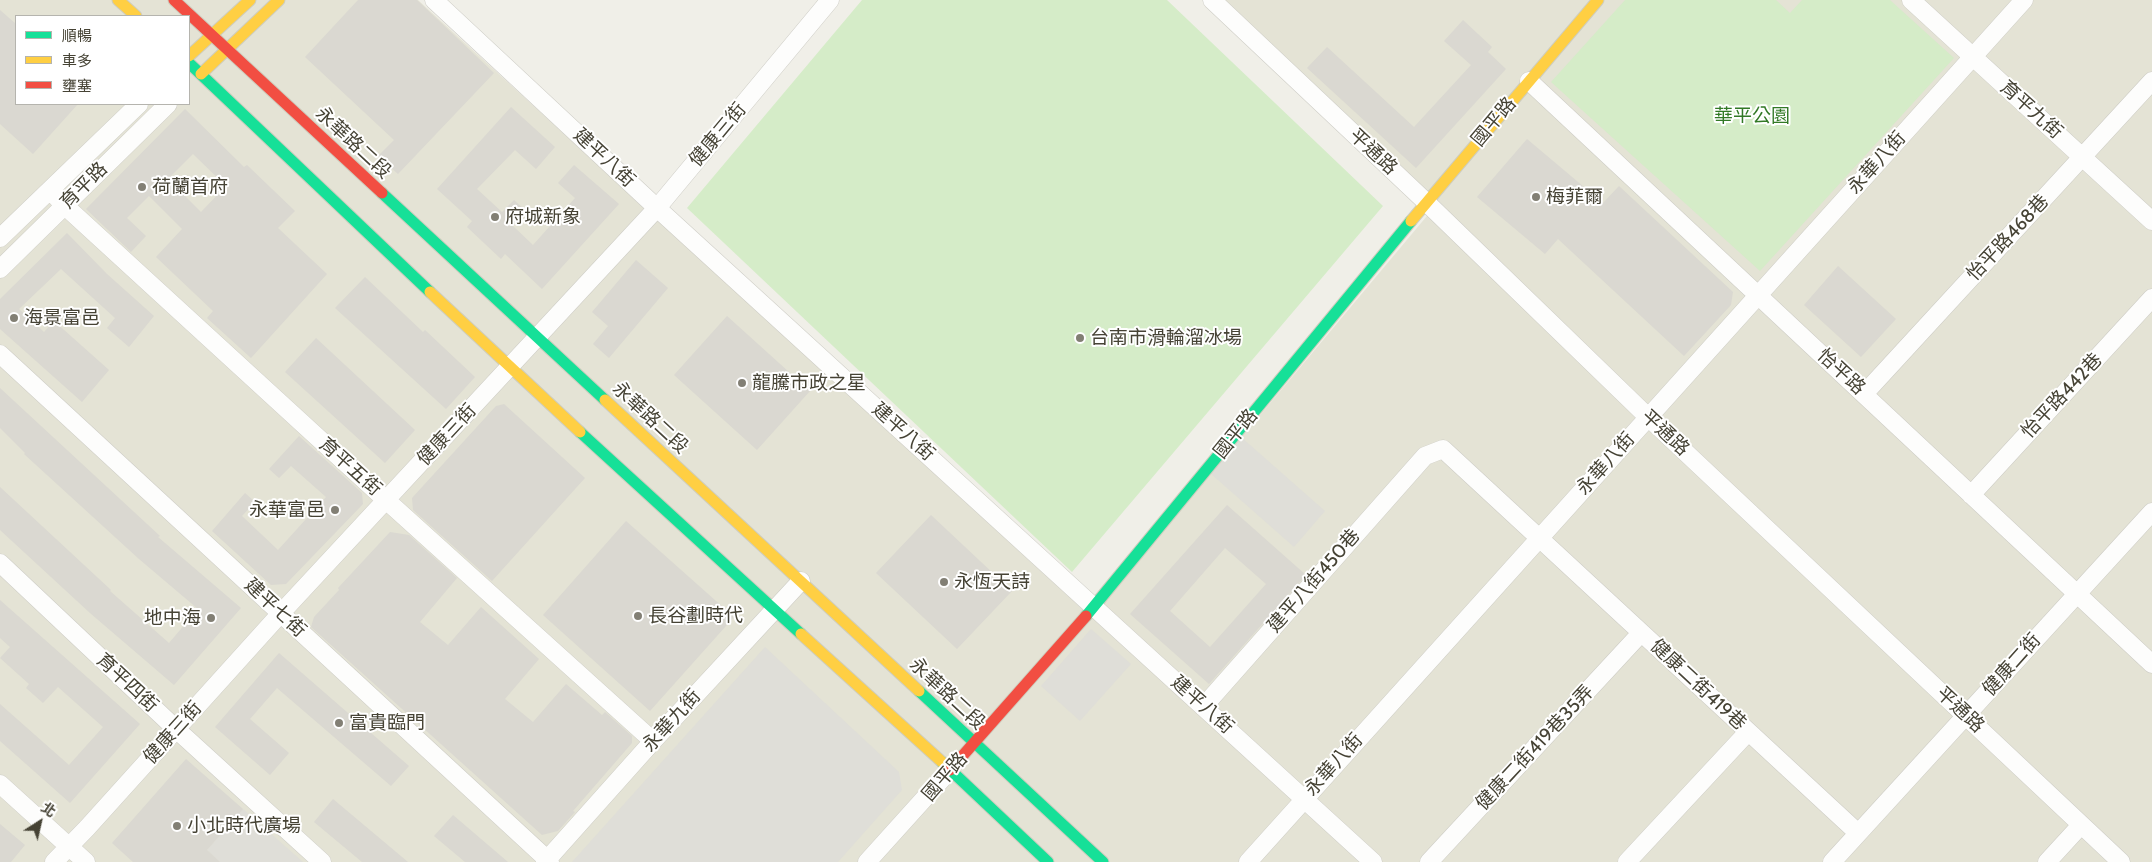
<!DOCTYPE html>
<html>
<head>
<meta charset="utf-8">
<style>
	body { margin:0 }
	#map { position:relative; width:2152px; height:862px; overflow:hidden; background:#f0efe8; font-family:Cabin,"Noto Sans TC",sans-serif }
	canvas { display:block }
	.legend { position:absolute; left:15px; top:15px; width:175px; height:90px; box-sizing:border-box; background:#fff; border:1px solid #b5b4ae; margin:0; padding:6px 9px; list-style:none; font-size:15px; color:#464335 }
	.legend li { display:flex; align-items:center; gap:10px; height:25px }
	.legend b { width:25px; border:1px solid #b5b4ae }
	.north { position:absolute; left:15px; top:797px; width:50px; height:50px; -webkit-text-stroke:4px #fff; paint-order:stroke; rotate:35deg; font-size:14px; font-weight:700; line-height:20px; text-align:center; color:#464335 }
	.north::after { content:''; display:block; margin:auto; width:18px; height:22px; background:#464335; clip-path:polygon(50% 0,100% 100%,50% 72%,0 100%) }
</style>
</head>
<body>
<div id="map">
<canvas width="2152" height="862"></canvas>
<ul class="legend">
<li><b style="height:6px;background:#16e098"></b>順暢</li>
<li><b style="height:6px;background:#ffcf43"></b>車多</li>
<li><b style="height:6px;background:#f24e42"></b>壅塞</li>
</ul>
<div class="north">北</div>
</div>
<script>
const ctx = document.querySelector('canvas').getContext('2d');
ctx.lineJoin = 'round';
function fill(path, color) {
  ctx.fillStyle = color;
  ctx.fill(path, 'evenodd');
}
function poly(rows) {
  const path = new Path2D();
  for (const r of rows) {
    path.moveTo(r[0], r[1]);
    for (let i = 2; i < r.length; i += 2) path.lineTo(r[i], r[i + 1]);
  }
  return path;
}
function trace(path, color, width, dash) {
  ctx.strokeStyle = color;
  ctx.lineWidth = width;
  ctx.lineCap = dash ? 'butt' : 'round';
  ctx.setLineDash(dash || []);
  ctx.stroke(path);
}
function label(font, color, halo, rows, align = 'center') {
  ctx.font = font + ' Cabin,"Noto Sans TC",sans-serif';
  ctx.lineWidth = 4;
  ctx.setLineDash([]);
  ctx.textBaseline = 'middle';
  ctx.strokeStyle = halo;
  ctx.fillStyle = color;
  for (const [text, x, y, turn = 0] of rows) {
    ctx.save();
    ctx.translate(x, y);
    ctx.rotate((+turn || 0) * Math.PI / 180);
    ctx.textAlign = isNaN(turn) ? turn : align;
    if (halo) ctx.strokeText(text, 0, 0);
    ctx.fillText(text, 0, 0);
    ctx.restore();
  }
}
const residential = poly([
	[0,0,418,0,1091,617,1437,204,1224,0,2152,0,2152,862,0,862],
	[16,16,189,16,189,104,16,104]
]);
const green = poly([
	[862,0,1167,0,1383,206,1072,572,687,208],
	[1625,0,1776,0,1790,13,1802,0,1890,0,1954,58,1760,271,1551,82]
]);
const parking = poly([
	[1241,437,1325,511,1294,547,1210,473],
	[1091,629,1131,664,1080,721,1041,686],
	[765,647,899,772,902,790,838,862,572,862],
	[243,809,303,862,220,862,207,850]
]);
const building = poly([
	[358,0,417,0,494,73,398,174,378,156,394,140,305,57],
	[0,10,16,24,16,104,78,104,33,154,0,124],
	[1463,20,1492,47,1488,52,1506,69,1416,168,1307,68,1327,47,1414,127,1471,65,1444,41],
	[511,107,555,147,536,169,515,150,477,189,502,212,514,200,527,212,513,226,533,245,575,198,558,183,574,165,619,204,542,289,505,254,501,259,467,227,472,221,437,189],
	[185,109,244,167,247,165,295,211,278,228,327,274,251,358,207,318,213,311,156,257,182,229,149,196,127,218,146,236,131,252,86,209],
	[193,154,226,186,201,212,168,179],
	[1527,139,1603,203,1619,186,1733,292,1731,305,1684,356,1558,239,1545,254,1477,197],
	[67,233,107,274,154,316,129,347,107,328,115,318,61,269,19,309,44,332,54,321,109,370,82,402,0,329,0,299],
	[636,260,668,288,609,358,593,344,608,326,592,312],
	[1838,266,1896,319,1861,357,1804,305],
	[365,277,423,332,425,330,475,377,446,409,335,308],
	[727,316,810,391,757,450,674,375],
	[316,338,415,430,385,463,285,372],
	[0,388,160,536,158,537,241,608,174,685,90,613,0,530,0,487,111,590,110,591,169,643,198,609,139,559,24,454,25,453,0,428],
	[504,404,585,478,492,581,413,510,412,498,496,406],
	[299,436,362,493,363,504,286,584,271,585,212,531,245,493,255,502,242,516,278,550,326,497,291,466,279,478,269,469],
	[1227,505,1306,575,1209,684,1130,614],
	[1225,548,1266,584,1210,647,1170,611],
	[931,515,1012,591,957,649,876,573],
	[626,521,734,617,650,711,543,615],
	[390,532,409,535,457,578,420,622,448,645,481,607,539,659,505,699,533,722,566,684,602,715,605,712,632,736,632,743,573,811,575,812,558,831,542,835,311,627,314,617,339,590,338,588],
	[0,600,140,724,70,803,0,741,0,704,69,765,103,727,58,687,43,703,26,688,29,684,0,658,10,647,0,638],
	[279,653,409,766,391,786,277,688,250,719,289,753,270,775,215,727],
	[186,759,243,809,207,850,220,862,133,862,112,843],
	[333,799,408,862,362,862,314,822],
	[453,815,508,862,465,862,434,836],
	[0,824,25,845,11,862,0,862]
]);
const street = poly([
	[434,0,657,208,1373,862],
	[1212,0,1426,202,1648,417,2121,862],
	[1911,0,2152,221],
	[1529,81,2152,664],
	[50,190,64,205,386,500,653,741],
	[0,238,139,104],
	[0,269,168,104],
	[0,354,550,862],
	[1864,394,2152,81],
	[1971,495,2152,298],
	[0,563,176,729,322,862],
	[1204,706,1425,456,1443,449,1858,833],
	[0,784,86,862],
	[54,862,87,828,281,613,657,208,830,0],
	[545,862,653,741,801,581],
	[867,862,950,770],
	[1248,862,2024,0],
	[1429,862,1641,633],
	[1627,862,1748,732],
	[1832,862,2152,512],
	[2047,862,2081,825]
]);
const fast = poly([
	[189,63,430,292],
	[382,193,605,400],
	[580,432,801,634],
	[1086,616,1411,221],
	[919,691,1103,862],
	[942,762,1048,862]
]);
const slow = poly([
	[118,0,136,16],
	[189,56,250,0],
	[201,74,279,0],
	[1411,221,1598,0],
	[430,292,580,432],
	[605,400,919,691],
	[801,634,942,762]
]);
const jam = poly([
	[174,0,382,193],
	[950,770,1086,616]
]);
const markers = [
	[142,187,5,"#827f74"],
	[1536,197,5,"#827f74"],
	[495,217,5,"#827f74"],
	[14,318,5,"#827f74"],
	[1080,338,5,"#827f74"],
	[742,383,5,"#827f74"],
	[335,510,5,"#827f74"],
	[944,582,5,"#827f74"],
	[638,616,5,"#827f74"],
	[211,618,5,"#827f74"],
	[339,723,5,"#827f74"],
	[177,826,5,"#827f74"]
];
const streetNames = [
	["育平九街",2031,110,42],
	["國平路",1494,122,-50],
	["健康三街",718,135,-50],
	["永華路二段",353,143,43],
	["平通路",1373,152,43],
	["建平八街",604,158,43],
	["永華八街",1877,163,-48],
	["育平路",84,186,-45],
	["怡平路468巷",2008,238,-47],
	["怡平路",1841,372,43],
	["怡平路442巷",2062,396,-47],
	["永華路二段",650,418,43],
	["建平八街",903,432,42],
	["平通路",1665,433,43],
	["國平路",1236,434,-51],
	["健康三街",447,435,-47],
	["永華八街",1606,464,-48],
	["育平五街",350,467,42],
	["建平八街450巷",1314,581,-49],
	["建平七街",275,608,43],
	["健康二街",2012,665,-48],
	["育平四街",127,683,43],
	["健康二街419巷",1698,685,43],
	["永華路二段",947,694,43],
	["建平八街",1202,705,42],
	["平通路",1960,710,43],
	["永華九街",672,721,-48],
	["健康三街",173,733,-48],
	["健康二街419巷35弄",1535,748,-47],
	["永華八街",1334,765,-48],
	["國平路",945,777,-49]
];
const parkNames = [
	["華平公園",1752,116]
];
const poiNames = [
	["荷蘭首府",152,187],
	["梅菲爾",1546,197],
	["府城新象",505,217],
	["海景富邑",24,318],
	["台南市滑輪溜冰場",1090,338],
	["龍騰市政之星",752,383],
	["永華富邑",325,510,"right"],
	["永恆天詩",954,582],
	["長谷劃時代",648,616],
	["地中海",201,618,"right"],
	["富貴臨門",349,723],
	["小北時代廣場",187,826]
];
fill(residential, '#e4e3d5');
fill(green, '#d5ecc8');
fill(parking, '#dfded8');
fill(building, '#dad8d1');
trace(street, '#cecdc6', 19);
trace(fast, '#cecdbe', 13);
trace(slow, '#cecdbe', 13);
trace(jam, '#cecdbe', 13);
trace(street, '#fdfdfc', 18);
trace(fast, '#16e098', 11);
trace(slow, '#ffcf43', 11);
trace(jam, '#f24e42', 11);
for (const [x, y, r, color] of markers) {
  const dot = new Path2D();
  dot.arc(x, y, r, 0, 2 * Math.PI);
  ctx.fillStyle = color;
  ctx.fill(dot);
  trace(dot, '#fff', 2);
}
label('19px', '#464335', '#fff', streetNames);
label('19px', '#327926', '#fff', parkNames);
label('19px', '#464335', '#fff', poiNames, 'left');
</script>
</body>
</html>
